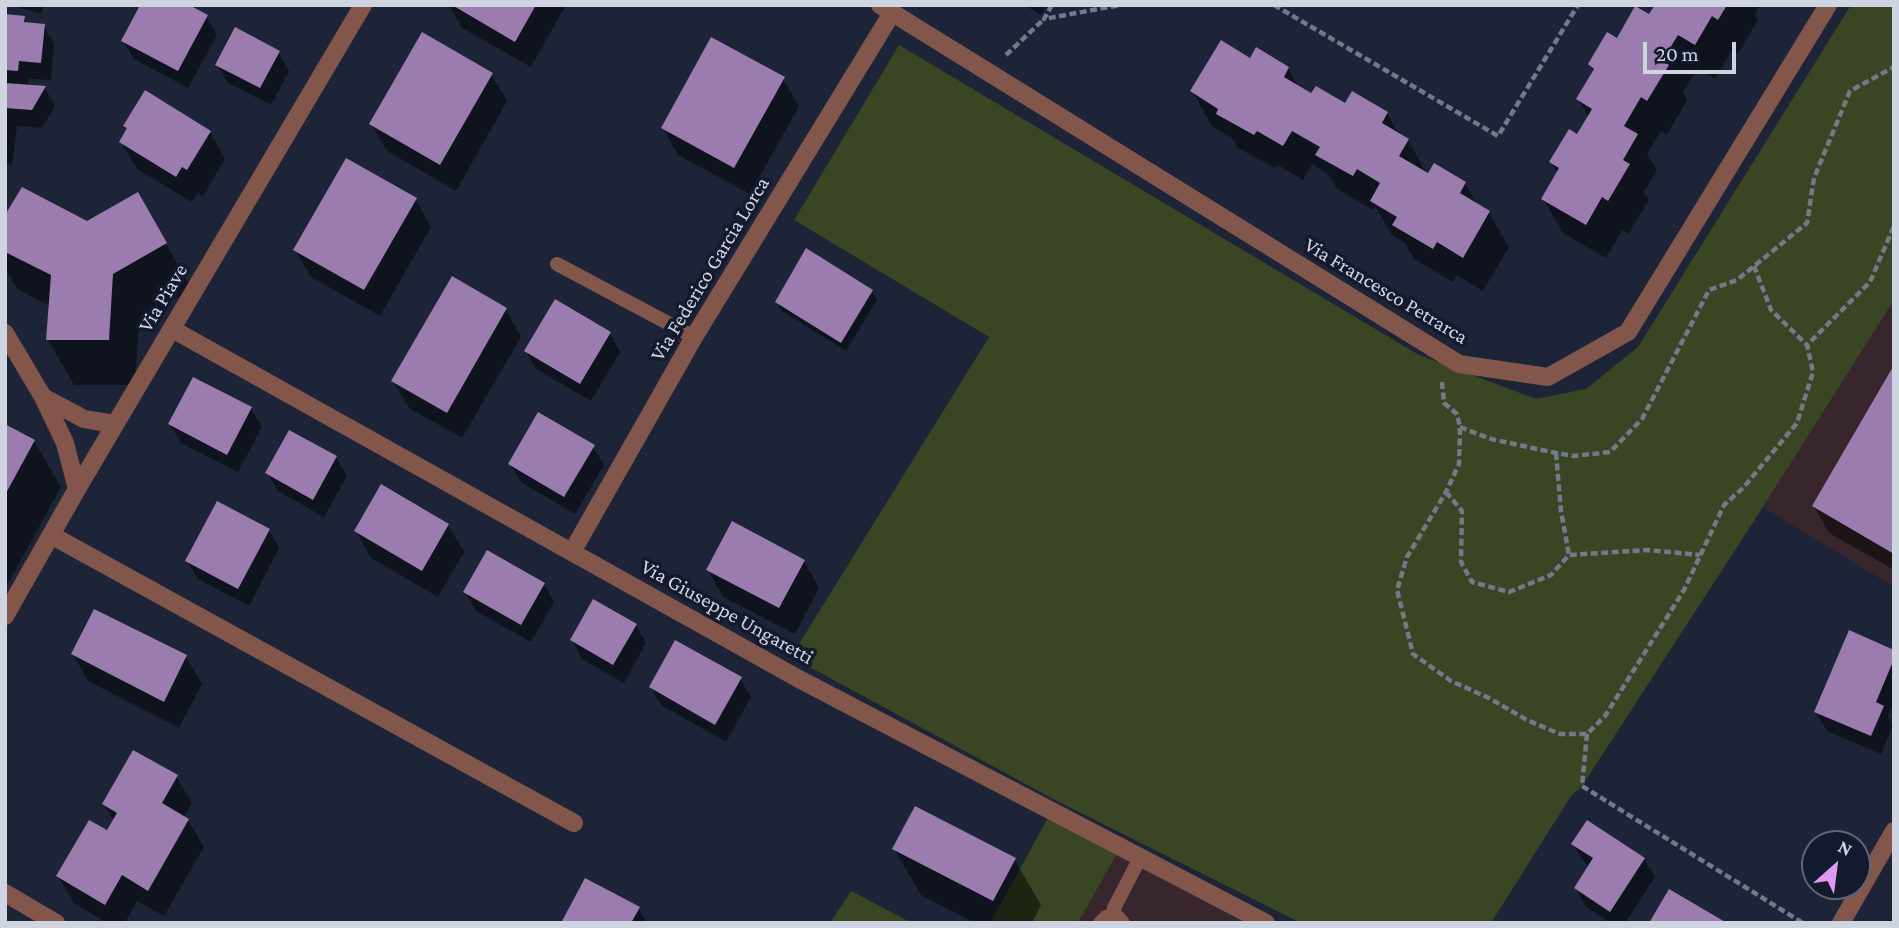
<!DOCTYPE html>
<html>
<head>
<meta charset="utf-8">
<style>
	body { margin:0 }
	#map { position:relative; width:1899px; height:928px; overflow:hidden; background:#1d2437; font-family:"Crimson Pro",serif }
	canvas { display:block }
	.frame { position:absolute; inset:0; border:7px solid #cfd4e1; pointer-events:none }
	.north { position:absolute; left:1801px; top:830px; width:70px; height:70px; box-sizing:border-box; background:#141a2d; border:2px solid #5f6475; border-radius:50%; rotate:28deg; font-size:19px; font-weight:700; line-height:28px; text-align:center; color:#cfd4e1 }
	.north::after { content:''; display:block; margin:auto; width:24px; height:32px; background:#de98f2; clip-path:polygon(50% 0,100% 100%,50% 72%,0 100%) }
	.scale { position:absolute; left:1643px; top:42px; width:93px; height:32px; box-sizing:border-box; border:4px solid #cfd4e1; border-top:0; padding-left:9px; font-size:21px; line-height:24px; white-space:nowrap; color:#cfd4e1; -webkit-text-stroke:5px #141a2d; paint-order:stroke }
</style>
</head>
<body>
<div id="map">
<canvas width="1899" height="928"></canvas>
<div class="frame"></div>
<div class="north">N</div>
<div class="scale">20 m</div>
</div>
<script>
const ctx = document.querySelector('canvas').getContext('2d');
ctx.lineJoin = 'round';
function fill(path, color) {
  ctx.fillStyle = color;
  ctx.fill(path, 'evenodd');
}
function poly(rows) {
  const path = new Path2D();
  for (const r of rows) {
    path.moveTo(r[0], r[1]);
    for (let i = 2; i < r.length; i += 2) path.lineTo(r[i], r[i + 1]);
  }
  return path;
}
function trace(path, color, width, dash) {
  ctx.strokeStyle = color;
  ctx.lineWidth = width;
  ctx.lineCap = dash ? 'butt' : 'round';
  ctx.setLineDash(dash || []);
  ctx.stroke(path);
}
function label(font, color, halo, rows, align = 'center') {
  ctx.font = font + ' "Crimson Pro",serif';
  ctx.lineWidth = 7;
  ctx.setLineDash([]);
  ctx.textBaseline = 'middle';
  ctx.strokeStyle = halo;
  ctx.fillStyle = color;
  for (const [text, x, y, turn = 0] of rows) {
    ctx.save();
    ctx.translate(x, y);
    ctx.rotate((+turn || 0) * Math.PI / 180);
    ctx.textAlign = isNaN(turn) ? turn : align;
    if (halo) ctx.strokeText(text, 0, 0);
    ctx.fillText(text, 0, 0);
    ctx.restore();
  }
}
const industrial = poly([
	[1894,300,1894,587,1763,507],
	[1119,850,1255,923,1078,923]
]);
const green = poly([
	[1851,5,1894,5,1894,300,1763,507,1582,786,1571,796,1491,923,1301,923,1057,801,791,657,989,337,794,220,899,45,1419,355,1536,399,1586,389,1638,347],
	[1050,814,1119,850,1078,923,990,923],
	[851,891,912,923,830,923]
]);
const shadow = poly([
	[12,5,44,5,41,14],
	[449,5,566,5,531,67,462,28],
	[1025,5,1047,5,1041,15],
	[1657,5,1760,5,1755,14,1758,20,1738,54,1732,50,1715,79,1698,68,1683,92,1687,100,1667,135,1661,131,1647,154,1657,170,1644,192,1649,200,1628,234,1622,230,1606,258,1563,233,1543,199,1558,174,1551,162,1578,136,1589,118,1578,99,1594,72,1590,65,1650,17],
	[5,16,24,18,27,24,44,26,54,44,51,80,29,79,28,87,45,88,55,106,42,128,17,126,12,165,5,164],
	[206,16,217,35,188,88,134,59,123,41],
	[278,52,289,71,271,105,228,83,217,65],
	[1250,60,1288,68,1299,88,1312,95,1345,105,1387,113,1399,135,1408,140,1428,176,1465,183,1478,206,1489,213,1509,247,1483,291,1457,275,1453,282,1414,259,1405,243,1392,235,1375,206,1373,210,1337,189,1328,174,1312,164,1303,180,1278,165,1275,168,1238,148,1233,139,1212,126,1192,91],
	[491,74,507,101,456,191,387,151,371,124],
	[783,79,799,106,750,194,678,155,663,128],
	[125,126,210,132,225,159,203,196,198,193,192,202,137,169,121,142,128,130],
	[137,194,192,289,139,320,135,385,74,385,48,340,50,306,17,289,5,268,5,218,88,223],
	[416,200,431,227,380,316,311,277,295,250],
	[872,292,877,300,846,351,782,311,777,302],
	[506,310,521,337,462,438,409,408,393,381],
	[610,333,620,352,591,401,536,369,526,351],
	[1894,368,1894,570,1829,533,1814,506],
	[251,409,262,427,238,472,181,443,170,424],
	[5,426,34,441,61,487,5,589],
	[593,447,604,465,575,514,521,482,510,464],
	[336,457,347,476,324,517,278,491,267,473],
	[448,525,464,552,438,597,371,558,356,531],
	[269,530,279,548,249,606,198,579,187,561],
	[804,561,819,588,795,634,723,597,708,570],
	[544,584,554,602,531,642,476,611,465,592],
	[636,625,646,643,624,683,582,659,572,640],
	[1894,651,1894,701,1888,716,1893,726,1881,754,1827,731,1816,712],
	[73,654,186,657,202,684,179,728,88,681],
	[740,679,751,697,726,742,661,705,651,687],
	[176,776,192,803,184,818,188,820,204,847,164,916,137,901,125,923,107,923,74,903,58,876,107,832,114,821,104,804],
	[1573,844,1644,859,1655,877,1625,923,1611,923,1586,907,1576,888,1590,866,1584,862],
	[894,849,1014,859,1041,905,1032,923,975,923,921,895],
	[638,908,647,923,563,923]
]);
const building = poly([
	[140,5,189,5,208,15,178,71,121,41],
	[452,5,536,5,515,42],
	[1655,5,1727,5,1718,20,1712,16,1695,45,1678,35,1662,61,1669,65,1647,101,1641,97,1624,126,1638,134,1623,160,1630,164,1608,201,1602,197,1586,225,1541,199,1559,168,1549,162,1569,129,1577,134,1592,109,1576,99,1594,69,1588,64,1607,32,1617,38,1635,6,1649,14],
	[5,14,25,16,24,22,45,24,41,63,19,61,18,71,5,70],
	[235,27,280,51,260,88,215,65],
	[422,32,493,73,440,165,369,124],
	[711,37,785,77,734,168,661,128],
	[1221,40,1250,58,1256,47,1289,67,1284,77,1311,93,1316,86,1345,103,1352,91,1388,112,1382,123,1409,139,1399,156,1428,173,1434,163,1466,182,1460,193,1490,211,1463,258,1437,242,1433,249,1392,225,1397,217,1370,201,1380,183,1357,169,1353,176,1315,155,1320,147,1292,131,1283,146,1257,131,1254,135,1216,114,1218,109,1190,91],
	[5,83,46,86,32,110,5,108],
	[145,90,211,131,187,170,182,167,176,177,119,142,127,128,123,126],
	[346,158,417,198,364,290,293,250],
	[22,187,87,221,138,192,167,243,113,274,109,340,46,340,51,275,5,252,5,215],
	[806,248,873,290,841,343,775,302],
	[452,276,507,308,447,413,391,381],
	[555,299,611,332,580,384,524,351],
	[1894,365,1894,554,1812,506],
	[193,377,252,407,227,455,168,424],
	[538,412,595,445,564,497,508,464],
	[5,424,35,440,5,495],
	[289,430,337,456,313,500,265,473],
	[381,484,449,524,422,571,354,531],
	[217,501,270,529,238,589,185,561],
	[732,521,805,560,779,608,706,570],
	[487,550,545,583,521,625,463,592],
	[593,599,637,624,613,665,570,640],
	[94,609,187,655,164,702,71,654],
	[1849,630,1894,650,1894,659,1876,702,1884,706,1871,736,1814,712],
	[675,640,742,677,715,725,649,687],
	[133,750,178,775,162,803,189,819,148,891,122,875,105,905,56,876,89,820,107,830,117,813,102,804],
	[915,806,1016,858,993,901,892,849],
	[1587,820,1645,858,1610,912,1574,888,1593,858,1571,844],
	[585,878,640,907,631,923,561,923],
	[1669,889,1727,923,1649,923]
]);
const path = poly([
	[1052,5,1044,19,1120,5],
	[1274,5,1498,136,1578,5],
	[1006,55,1044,19],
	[1754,266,1771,310,1807,345],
	[1442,382,1444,403,1457,414,1460,427,1459,464,1446,492,1407,557,1397,590,1413,654,1451,681,1489,698,1527,720,1560,734,1587,734,1605,716,1684,590,1724,505,1743,488,1797,423,1813,372,1807,345,1870,282,1894,226],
	[1460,427,1491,439,1556,453,1574,456,1610,452,1642,419,1709,290,1737,280,1807,223,1814,178,1850,91,1894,67],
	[1556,453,1561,511,1569,555],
	[1446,492,1462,511,1461,562,1472,582,1509,592,1551,575,1569,555,1647,550,1700,555],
	[1587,734,1582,786,1803,923]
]);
const service = poly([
	[557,264,694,337],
	[1100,923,1106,917,1115,914],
	[1123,923,1115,914,1114,908,1141,856]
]);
const minor = poly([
	[880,5,1459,364,1548,377,1628,332,1828,5],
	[172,329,799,679,1266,923],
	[5,333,43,397,65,443,77,489],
	[43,397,84,419,115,424],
	[51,535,574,823],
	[572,552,694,337,892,13],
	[5,893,56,923],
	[1841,923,1894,831]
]);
const tertiary = poly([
	[5,616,77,489,363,5]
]);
const streetNames = [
	["Via Federico Garcia Lorca",710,269,-59],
	["Via Francesco Petrarca",1386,291,31],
	["Via Piave",163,298,-59],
	["Via Giuseppe Ungaretti",727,612,29]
];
fill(industrial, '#38262d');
fill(green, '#394523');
fill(shadow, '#0007');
fill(building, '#9b7cae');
trace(path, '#737989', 4.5, [7, 3.5]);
trace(service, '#83564b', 14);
trace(minor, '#83564b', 18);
trace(tertiary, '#83564b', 18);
label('21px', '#cfd4e1', '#141a2d', streetNames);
</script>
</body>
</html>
